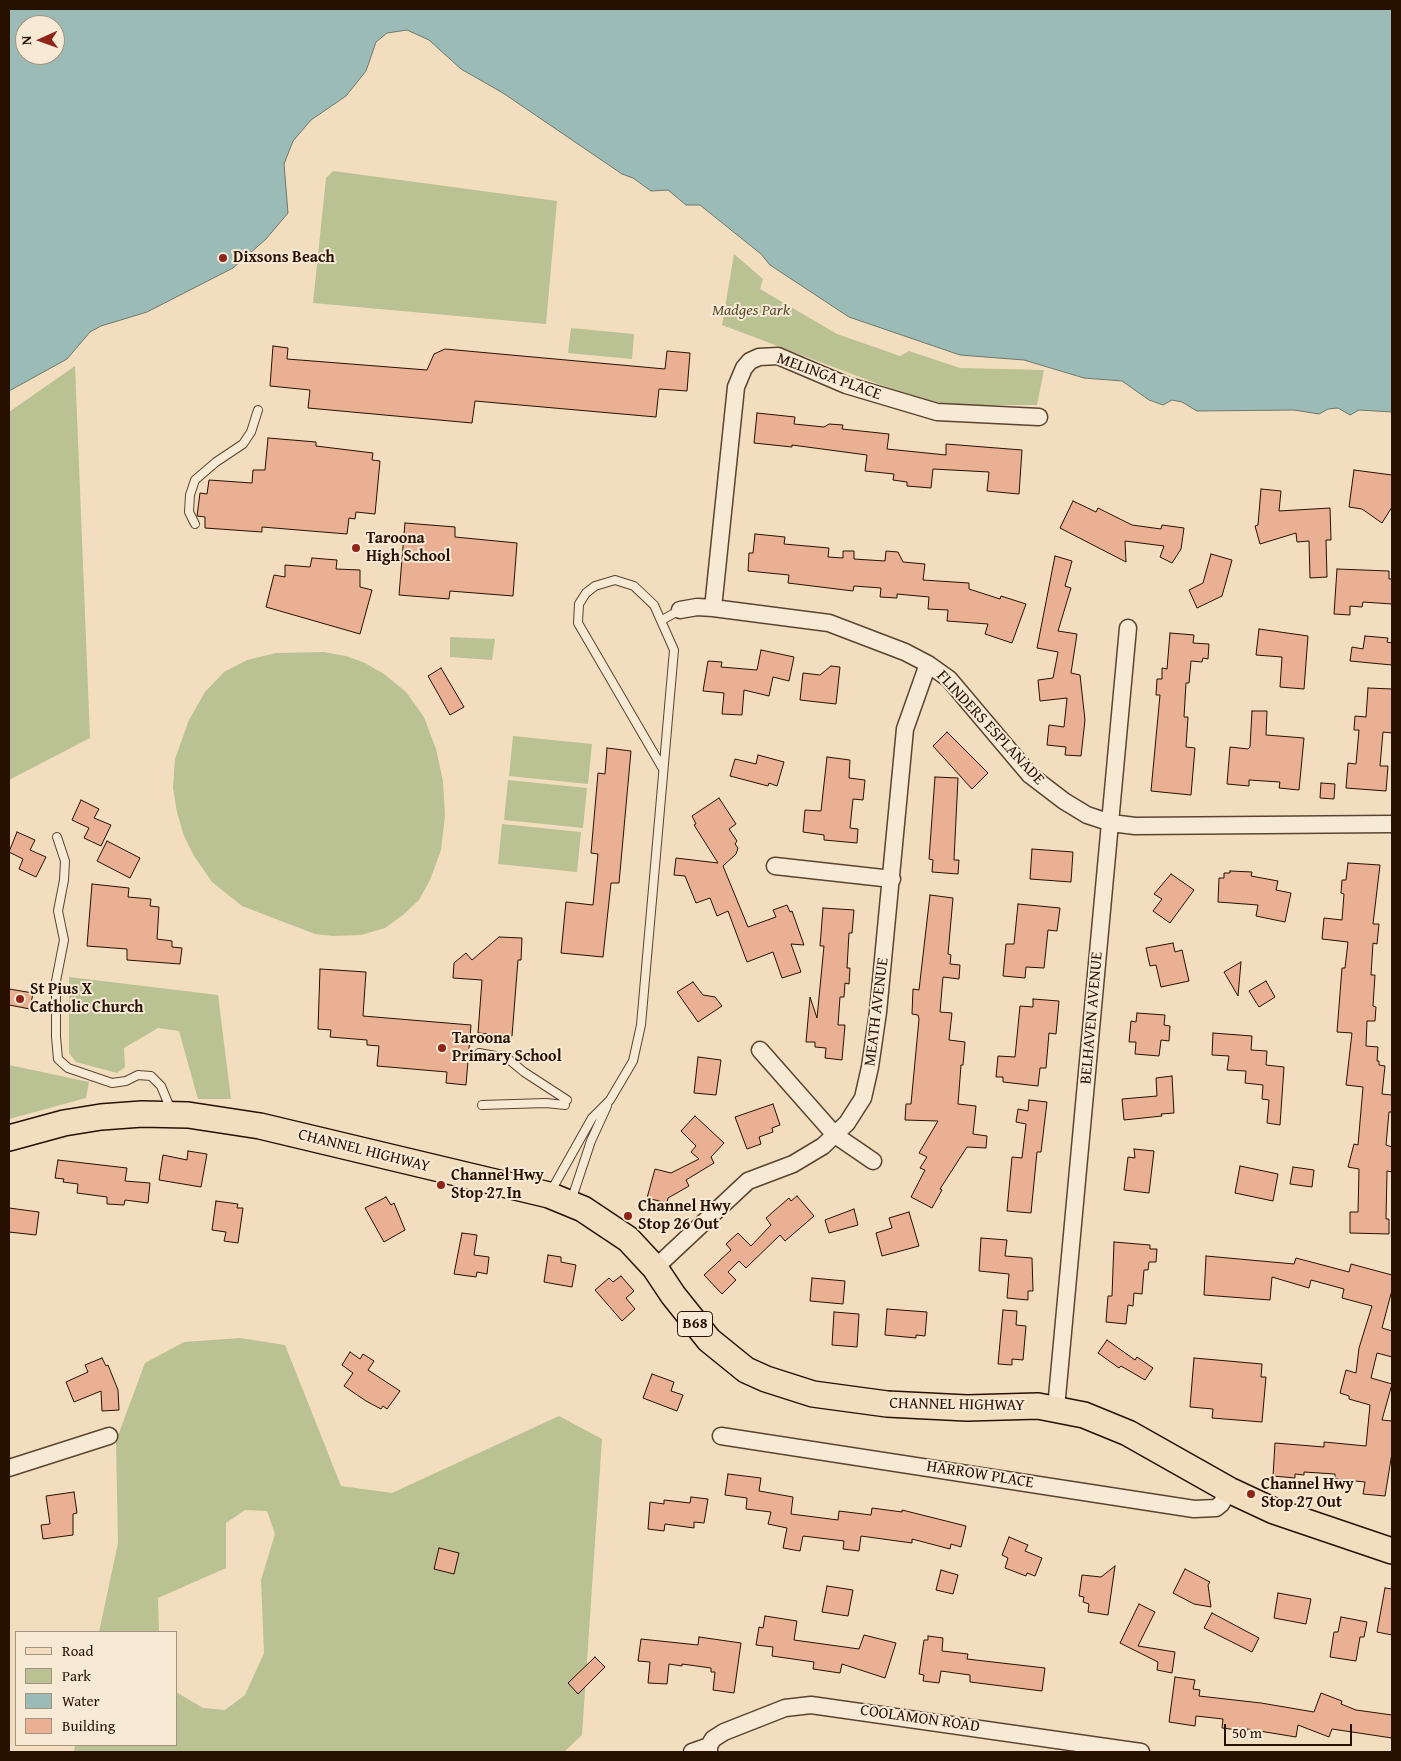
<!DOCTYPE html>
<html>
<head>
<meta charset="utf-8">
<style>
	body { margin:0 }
	#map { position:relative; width:1401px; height:1761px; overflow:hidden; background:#f2debf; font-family:"Gentium Book Plus",serif }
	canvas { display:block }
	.frame { position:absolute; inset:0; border:10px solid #271000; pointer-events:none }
	.legend { position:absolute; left:15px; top:1631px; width:162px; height:115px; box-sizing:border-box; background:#f7ead5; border:1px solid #a49380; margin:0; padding:6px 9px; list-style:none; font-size:15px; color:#271000 }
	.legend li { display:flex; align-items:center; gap:10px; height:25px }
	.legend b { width:25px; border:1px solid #a49380 }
	.north { position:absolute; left:15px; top:15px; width:50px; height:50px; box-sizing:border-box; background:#f7ead5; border:1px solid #a49380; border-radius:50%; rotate:268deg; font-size:14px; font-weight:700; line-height:20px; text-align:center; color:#271000 }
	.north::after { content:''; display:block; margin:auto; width:18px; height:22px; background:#8f2418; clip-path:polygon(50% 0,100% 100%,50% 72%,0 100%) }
	.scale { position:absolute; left:1224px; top:1724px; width:128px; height:22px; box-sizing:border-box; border:2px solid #271000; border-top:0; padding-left:6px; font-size:15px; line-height:18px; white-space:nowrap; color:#271000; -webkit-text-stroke:4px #f7ead5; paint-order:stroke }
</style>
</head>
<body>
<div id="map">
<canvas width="1401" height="1761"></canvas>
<div class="frame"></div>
<ul class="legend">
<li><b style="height:6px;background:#f2debf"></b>Road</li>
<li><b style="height:14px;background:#bac192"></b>Park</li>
<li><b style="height:14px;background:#9bbcb6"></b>Water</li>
<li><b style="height:14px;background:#e9b093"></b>Building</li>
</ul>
<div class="north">N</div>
<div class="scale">50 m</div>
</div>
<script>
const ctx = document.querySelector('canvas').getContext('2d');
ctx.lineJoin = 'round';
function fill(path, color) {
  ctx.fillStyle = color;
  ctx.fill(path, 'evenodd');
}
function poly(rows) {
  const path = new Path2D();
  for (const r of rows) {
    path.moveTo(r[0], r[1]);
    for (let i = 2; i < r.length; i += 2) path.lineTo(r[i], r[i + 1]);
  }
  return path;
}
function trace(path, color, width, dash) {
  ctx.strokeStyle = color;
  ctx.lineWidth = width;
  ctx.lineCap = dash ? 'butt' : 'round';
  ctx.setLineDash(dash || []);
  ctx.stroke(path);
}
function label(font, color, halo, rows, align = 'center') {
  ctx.font = font + ' "Gentium Book Plus",serif';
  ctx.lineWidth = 4;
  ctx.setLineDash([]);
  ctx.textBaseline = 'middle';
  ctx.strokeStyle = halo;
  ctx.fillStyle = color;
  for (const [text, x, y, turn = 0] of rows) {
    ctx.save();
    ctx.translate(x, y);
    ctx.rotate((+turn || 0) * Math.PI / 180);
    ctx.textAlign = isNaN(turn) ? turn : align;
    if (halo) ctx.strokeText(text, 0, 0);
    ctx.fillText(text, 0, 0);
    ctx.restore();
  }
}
const green = poly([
	[333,171,557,201,546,324,313,303,326,178],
	[734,254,763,279,760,289,837,334,900,356,909,351,960,368,1044,370,1037,405,950,405,913,397,722,325],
	[571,328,634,334,632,359,568,353],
	[75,366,90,738,9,780,9,412],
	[450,637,495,639,492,660,450,657],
	[324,652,346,656,365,663,384,674,406,692,424,717,436,749,443,781,445,816,441,850,430,880,419,900,403,915,385,928,361,935,333,936,315,934,242,906,212,882,194,856,184,836,177,812,173,788,175,759,189,720,205,692,224,672,247,660,276,653],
	[513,736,592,744,588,784,509,776],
	[508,780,587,788,583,828,504,820],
	[502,824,581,832,577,872,498,864],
	[69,977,218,995,231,1099,198,1099,179,1031,158,1028,124,1048,125,1067,117,1073,76,1062,69,1053],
	[9,1065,89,1082,86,1098,9,1119],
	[240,1338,285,1345,341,1486,392,1493,559,1416,602,1439,582,1735,564,1752,74,1752,75,1745,176,1745,176,1692,203,1708,225,1710,245,1695,264,1653,261,1580,275,1534,267,1511,245,1510,226,1523,226,1568,158,1598,159,1632,99,1632,118,1543,116,1441,145,1363,184,1342]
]);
const water = poly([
	[9,9,1392,9,1392,412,1359,410,1350,415,1338,408,1328,409,1319,414,1294,410,1197,411,1182,402,1172,400,1163,405,1149,400,1122,381,1084,378,1024,360,960,355,849,317,770,265,761,254,700,205,686,205,668,190,651,191,633,178,622,174,503,93,461,69,429,40,407,30,387,33,376,42,366,71,346,96,311,120,293,141,284,164,288,213,266,239,233,268,147,312,101,326,90,332,67,359,9,391,9,9],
	[25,25,55,25,55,55,25,55,25,25]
]);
const building = poly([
	[273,346,288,348,287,359,427,370,434,354,445,349,665,369,667,351,690,353,687,391,659,389,656,417,475,401,472,423,308,408,310,390,270,386,273,346],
	[757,413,795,417,794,424,824,427,829,424,843,425,842,429,889,434,887,449,946,455,946,444,1022,450,1019,494,987,491,989,472,933,469,931,488,907,486,907,482,893,480,894,474,865,471,867,455,792,445,792,447,754,443,757,413],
	[268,438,316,442,316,446,373,453,372,460,380,461,375,514,356,512,355,519,349,518,347,534,262,527,262,532,205,528,205,517,197,516,200,493,207,494,209,480,252,483,253,470,265,470,268,438],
	[1354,470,1392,475,1392,507,1382,523,1362,509,1349,507,1354,470],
	[1261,489,1281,491,1279,511,1330,508,1331,540,1326,540,1327,577,1310,578,1309,541,1297,542,1296,533,1260,544,1255,526,1258,525,1261,489],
	[1073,501,1096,512,1098,508,1132,525,1161,529,1162,525,1184,528,1181,549,1172,563,1160,557,1164,546,1125,541,1126,562,1060,528,1073,501],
	[405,523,455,527,455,537,517,543,513,596,450,591,449,599,399,595,405,523],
	[755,534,785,537,784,544,829,548,828,557,843,558,843,551,854,551,854,559,885,561,886,551,898,552,903,562,925,564,923,580,969,583,969,589,1000,599,1001,596,1026,604,1012,643,985,634,988,624,947,621,948,610,928,609,929,597,897,594,897,598,880,597,881,588,854,586,853,591,788,583,789,575,748,571,749,553,753,553,755,534],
	[1211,554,1232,560,1222,596,1197,608,1189,590,1203,583,1211,554],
	[1055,556,1072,561,1065,586,1071,588,1058,631,1077,634,1071,673,1080,675,1085,720,1081,756,1065,755,1066,747,1047,745,1049,725,1064,727,1067,698,1040,701,1038,680,1053,678,1058,652,1037,648,1055,556],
	[312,558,337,560,336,569,360,570,360,587,372,590,360,634,266,607,274,575,285,577,285,565,310,567,312,558],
	[1337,569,1389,571,1389,579,1392,579,1392,604,1363,602,1362,607,1350,606,1350,615,1334,614,1337,569],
	[1259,629,1308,636,1304,689,1280,687,1282,657,1256,655,1259,629],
	[1170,633,1194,635,1193,643,1209,644,1208,659,1203,658,1202,662,1191,661,1189,683,1186,683,1184,717,1188,717,1186,747,1195,748,1191,795,1151,791,1160,695,1156,695,1157,679,1162,679,1162,668,1167,669,1170,633],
	[1365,636,1388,638,1387,642,1392,643,1392,665,1350,661,1352,647,1363,649,1365,636],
	[761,650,794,657,789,681,773,677,769,696,744,690,742,715,722,714,724,693,703,691,708,661,722,662,721,667,757,670,761,650],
	[831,666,840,667,836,704,800,700,803,673,820,675,831,666],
	[441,668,464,707,450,715,428,676,441,668],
	[1368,688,1392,689,1392,733,1383,732,1380,766,1388,766,1386,791,1346,788,1348,763,1356,764,1359,730,1354,730,1355,716,1366,717,1368,688],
	[1252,711,1267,711,1266,735,1304,738,1299,790,1279,788,1280,782,1249,780,1249,786,1227,784,1230,747,1248,749,1250,747,1252,711],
	[947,732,988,773,972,789,933,746,947,732],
	[607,748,631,751,619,883,611,883,603,957,561,953,566,902,593,905,598,854,591,853,598,773,605,774,607,748],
	[758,755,784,762,777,786,769,783,768,786,730,776,735,759,756,764,758,755],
	[827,757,850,760,849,778,865,780,863,800,853,799,850,828,858,829,857,843,824,840,824,835,803,832,805,810,821,811,827,757],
	[935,777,958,778,954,860,959,860,958,874,932,872,933,860,929,859,935,777],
	[1321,783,1335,784,1334,799,1320,798,1321,783],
	[719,798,736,824,729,829,737,841,735,844,738,848,736,854,723,866,748,927,776,917,773,910,787,905,790,912,792,911,804,945,791,944,801,972,782,978,773,952,747,962,728,911,717,916,710,898,696,903,685,876,674,875,676,858,718,863,694,825,696,824,692,816,719,798],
	[81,800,99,809,94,818,111,825,101,846,84,838,89,828,72,820,81,800],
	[17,832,35,840,30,850,46,857,36,877,19,869,23,859,9,852,17,832],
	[107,841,140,858,130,878,97,861,107,841],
	[1032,849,1073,852,1071,882,1030,879,1032,849],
	[1348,863,1380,865,1373,924,1379,924,1377,944,1373,943,1371,975,1375,975,1373,1006,1376,1007,1375,1021,1367,1021,1366,1046,1378,1047,1377,1061,1379,1061,1379,1065,1385,1066,1382,1094,1392,1095,1392,1112,1389,1112,1386,1145,1392,1147,1392,1172,1387,1171,1386,1219,1389,1219,1389,1234,1350,1233,1350,1212,1358,1212,1359,1169,1348,1167,1354,1144,1358,1145,1363,1087,1346,1085,1352,1033,1337,1032,1342,968,1345,968,1348,942,1322,939,1324,918,1342,920,1344,894,1341,893,1342,880,1346,880,1348,863],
	[1230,871,1252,872,1251,876,1278,881,1276,890,1291,893,1285,922,1256,916,1258,905,1218,902,1219,878,1224,878,1224,873,1230,873,1230,871],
	[1171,874,1194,890,1170,923,1153,911,1162,899,1154,894,1171,874],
	[92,884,129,888,128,897,151,899,150,906,159,907,157,939,172,941,172,947,182,948,180,964,127,960,127,949,87,946,92,884],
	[930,895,953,898,948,954,951,955,950,964,960,965,959,979,943,977,940,1012,952,1013,949,1040,965,1042,963,1065,961,1065,958,1104,976,1106,973,1134,987,1136,986,1148,967,1147,940,1189,942,1190,932,1208,911,1197,925,1170,920,1168,927,1157,919,1153,938,1121,905,1120,906,1104,911,1104,919,1019,918,1015,912,1014,913,989,919,990,930,895],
	[1018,904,1060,908,1057,931,1048,930,1044,968,1026,967,1025,978,1003,976,1006,944,1014,944,1018,904],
	[823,908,854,910,852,933,849,933,847,968,850,968,849,984,845,983,844,997,840,997,838,1025,845,1025,842,1060,825,1058,826,1048,815,1047,815,1042,806,1042,810,997,817,1018,824,946,820,946,823,908],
	[499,937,522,938,521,960,518,960,512,1036,478,1033,482,980,453,978,454,963,466,953,472,960,499,937],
	[1173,943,1175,952,1182,950,1189,981,1161,987,1156,965,1150,966,1146,948,1173,943],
	[1241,962,1238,996,1224,972,1241,962],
	[320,969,366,972,363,1016,471,1025,466,1085,446,1083,447,1072,377,1066,379,1046,367,1045,367,1040,330,1037,331,1030,318,1029,320,969],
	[1266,981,1275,997,1259,1007,1249,991,1266,981],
	[693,982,703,995,715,997,722,1006,698,1022,677,992,693,982],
	[9,989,33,993,30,1009,9,1005,9,989],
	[1033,999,1059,1001,1056,1034,1049,1033,1046,1068,1040,1068,1038,1086,1003,1082,1003,1077,996,1077,998,1056,1015,1057,1020,1006,1033,1007,1033,999],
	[1137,1013,1165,1015,1164,1025,1170,1026,1169,1041,1161,1040,1159,1056,1135,1054,1136,1042,1129,1042,1131,1021,1136,1022,1137,1013],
	[1213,1033,1252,1036,1251,1050,1267,1051,1266,1065,1284,1067,1280,1125,1267,1123,1269,1100,1262,1099,1263,1085,1245,1083,1246,1071,1227,1070,1229,1056,1212,1055,1213,1033],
	[698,1057,721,1060,716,1095,694,1093,698,1057],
	[1172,1076,1174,1113,1161,1114,1162,1116,1124,1120,1122,1099,1157,1096,1156,1078,1172,1076],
	[1029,1100,1047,1102,1041,1152,1037,1152,1031,1213,1007,1211,1012,1157,1022,1158,1026,1124,1016,1122,1018,1109,1028,1111,1029,1100],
	[773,1104,780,1125,772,1128,773,1132,759,1137,761,1144,747,1149,735,1117,773,1104],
	[695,1116,724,1143,711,1157,714,1163,686,1180,689,1186,668,1198,667,1203,647,1198,655,1169,671,1173,699,1159,691,1152,696,1146,681,1131,695,1116],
	[1134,1149,1154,1151,1149,1193,1124,1190,1128,1157,1135,1158,1134,1149],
	[188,1151,207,1154,201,1187,159,1180,163,1155,187,1160,188,1151],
	[58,1160,127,1168,125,1181,150,1183,148,1203,125,1200,124,1205,107,1204,107,1197,77,1193,78,1184,63,1182,64,1179,55,1178,58,1160],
	[1240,1166,1278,1174,1273,1201,1235,1193,1240,1166],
	[1293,1167,1314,1170,1312,1187,1290,1184,1293,1167],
	[797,1196,814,1216,785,1241,780,1235,746,1268,739,1261,728,1272,736,1280,722,1294,704,1275,731,1250,726,1244,738,1233,751,1246,771,1225,766,1218,789,1198,791,1201,797,1196],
	[386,1197,391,1205,394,1203,405,1230,384,1242,365,1208,386,1197],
	[216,1201,238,1204,237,1208,243,1208,238,1243,224,1241,226,1232,212,1230,216,1201],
	[9,1208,39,1212,36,1235,9,1232,9,1208],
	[854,1209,858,1225,829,1233,825,1220,854,1209],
	[909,1212,919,1246,882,1256,876,1233,892,1228,889,1218,909,1212],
	[462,1233,477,1235,474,1255,489,1257,487,1274,477,1272,476,1277,454,1274,462,1233],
	[981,1238,1007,1240,1005,1256,1032,1258,1033,1291,1028,1291,1028,1300,1007,1298,1009,1274,979,1271,981,1238],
	[1114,1242,1150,1245,1150,1249,1157,1249,1156,1262,1149,1262,1148,1270,1144,1270,1142,1294,1134,1293,1133,1306,1128,1305,1126,1324,1106,1322,1108,1296,1112,1296,1114,1242],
	[548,1255,561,1257,561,1262,576,1265,572,1287,544,1282,548,1255],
	[1206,1256,1294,1264,1296,1258,1349,1272,1351,1264,1392,1275,1392,1290,1382,1328,1392,1331,1392,1357,1377,1353,1371,1378,1392,1384,1382,1420,1392,1421,1392,1453,1385,1496,1363,1494,1365,1482,1335,1479,1335,1474,1304,1472,1304,1475,1295,1474,1295,1478,1273,1476,1275,1443,1324,1447,1324,1442,1366,1446,1370,1405,1349,1399,1349,1396,1340,1393,1346,1370,1356,1373,1359,1348,1372,1306,1342,1298,1344,1289,1311,1280,1309,1288,1272,1277,1270,1300,1204,1295,1206,1256],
	[621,1276,634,1291,626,1298,635,1309,622,1321,595,1290,609,1278,613,1282,621,1276],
	[812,1278,845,1281,843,1304,810,1301,812,1278],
	[887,1309,927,1312,925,1336,916,1335,916,1338,885,1335,887,1309],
	[1003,1310,1017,1311,1016,1325,1026,1326,1023,1360,1012,1359,1012,1365,998,1364,1003,1310],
	[834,1312,859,1314,857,1347,832,1345,834,1312],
	[1107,1340,1135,1360,1137,1357,1153,1368,1145,1380,1121,1366,1119,1368,1098,1353,1107,1340],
	[350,1352,360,1359,363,1354,374,1361,368,1370,400,1391,387,1409,383,1406,381,1409,366,1401,344,1386,353,1373,342,1365,350,1352],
	[102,1358,106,1366,108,1365,118,1390,119,1410,102,1411,101,1391,74,1402,66,1382,88,1372,85,1365,102,1358],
	[1194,1358,1262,1364,1261,1377,1266,1377,1262,1422,1212,1418,1213,1409,1190,1407,1194,1358],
	[652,1374,674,1382,671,1391,683,1395,677,1411,643,1398,652,1374],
	[728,1474,761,1478,759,1491,793,1497,791,1514,838,1520,839,1511,871,1515,872,1508,902,1512,902,1510,966,1526,961,1547,951,1544,950,1549,912,1539,912,1543,861,1536,859,1551,843,1549,844,1541,803,1536,800,1551,783,1548,787,1528,768,1524,771,1512,746,1509,747,1498,725,1495,728,1474],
	[74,1492,77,1513,73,1514,73,1535,43,1539,41,1525,50,1524,46,1496,74,1492],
	[691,1497,708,1499,704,1523,694,1522,694,1528,665,1524,664,1531,648,1529,650,1502,664,1504,664,1500,690,1503,691,1497],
	[1009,1537,1028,1545,1025,1551,1042,1558,1035,1576,1027,1573,1026,1576,1005,1568,1008,1558,1002,1555,1009,1537],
	[439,1548,459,1553,454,1574,434,1569,439,1548],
	[1115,1566,1108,1615,1088,1612,1089,1604,1083,1602,1084,1597,1079,1596,1082,1575,1101,1577,1115,1566],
	[1185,1569,1210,1582,1208,1585,1211,1607,1194,1604,1173,1593,1185,1569],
	[941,1570,958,1575,953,1594,936,1590,941,1570],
	[827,1586,853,1590,848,1616,822,1612,827,1586],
	[1385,1588,1392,1589,1392,1635,1377,1632,1385,1588],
	[1278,1593,1311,1599,1306,1624,1274,1618,1278,1593],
	[1139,1604,1155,1612,1138,1646,1175,1652,1172,1673,1157,1670,1158,1662,1120,1643,1139,1604],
	[1212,1613,1259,1638,1252,1652,1204,1628,1212,1613],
	[765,1616,797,1621,794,1640,859,1649,864,1635,896,1643,885,1678,842,1664,840,1673,813,1669,814,1662,772,1656,773,1647,756,1645,759,1627,763,1628,765,1616],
	[1341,1617,1367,1622,1364,1637,1360,1637,1356,1661,1330,1657,1334,1632,1338,1632,1341,1617],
	[928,1636,943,1638,942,1651,968,1654,967,1659,1045,1668,1042,1691,970,1682,970,1675,941,1671,939,1683,923,1681,924,1675,919,1674,924,1640,928,1640,928,1636],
	[699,1637,741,1643,734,1693,713,1690,715,1672,711,1672,711,1668,682,1664,682,1666,669,1664,667,1684,648,1683,650,1662,638,1661,641,1639,698,1645,699,1637],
	[595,1657,605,1667,578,1694,568,1683,595,1657],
	[1175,1677,1195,1680,1193,1689,1200,1690,1199,1696,1261,1703,1314,1712,1321,1693,1342,1701,1341,1704,1356,1710,1392,1715,1392,1738,1332,1729,1329,1737,1298,1725,1296,1737,1247,1729,1247,1731,1222,1728,1223,1719,1196,1716,1195,1726,1169,1722,1175,1677]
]);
const lane = poly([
	[195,524,189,512,190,495,195,480,216,462,243,444,251,432,258,410],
	[662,620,680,610],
	[57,837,65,861,64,880,58,911,64,940,56,981,56,1037,58,1059,68,1068,112,1083,126,1081,138,1075,151,1076,161,1086,171,1110],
	[479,1053,507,1058,524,1072,567,1100],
	[482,1105,546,1103,565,1105],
	[551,1191,592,1118,610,1100,633,1061,641,1025,674,650,654,605,634,586,615,580,595,586,586,593,579,604,578,623,663,769],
	[571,1201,591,1141,607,1106]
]);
const street = poly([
	[713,608,736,387,744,368,750,361,759,357,778,356,846,385,937,412,1039,417],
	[680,610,697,607,713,608,829,623,905,652,928,664,949,679,1030,775,1064,801,1087,815,1111,823,1135,826,1392,824],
	[775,866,892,879],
	[760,1050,835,1135,873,1161],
	[655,1268,748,1181,793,1164,823,1146,847,1123,863,1098,870,1067,878,1012,905,729,928,664],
	[1056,1408,1128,628],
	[721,1436,1194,1509,1216,1508,1221,1504,1229,1490],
	[9,1468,109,1436],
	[692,1752,709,1746],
	[709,1752,709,1746,713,1739,724,1732,785,1708,811,1705,1141,1752]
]);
const primary = poly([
	[9,1138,64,1123,101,1117,142,1114,188,1115,260,1126,549,1195,583,1209,628,1239,655,1268,673,1295,709,1340,746,1370,766,1379,813,1394,887,1404,967,1408,1038,1406,1084,1415,1128,1433,1229,1490,1274,1511,1392,1551]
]);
const markers = [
	[223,258,5,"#8f2418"],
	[356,548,5,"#8f2418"],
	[20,999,5,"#8f2418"],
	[442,1048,5,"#8f2418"],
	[441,1185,5,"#8f2418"],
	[628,1216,5,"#8f2418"],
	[1251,1494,5,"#8f2418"]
];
const shields = [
	[695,1324,35]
];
const shieldNames = [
	["B68",695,1324]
];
const poiNames = [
	["Dixsons Beach",233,258],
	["Taroona",366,539],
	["High School",366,557],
	["St Pius X",30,990],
	["Catholic Church",30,1008],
	["Taroona",452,1039],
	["Primary School",452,1057],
	["Channel Hwy",451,1176],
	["Stop 27 In",451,1194],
	["Channel Hwy",638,1207],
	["Stop 26 Out",638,1225],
	["Channel Hwy",1261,1485],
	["Stop 27 Out",1261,1503]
];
const parkNames = [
	["Madges Park",751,311]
];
const streetNames = [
	["MELINGA PLACE",829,377,20],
	["FLINDERS ESPLANADE",990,728,47],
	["MEATH AVENUE",877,1012,-83],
	["BELHAVEN AVENUE",1092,1018,-85],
	["CHANNEL HIGHWAY",364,1151,14],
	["CHANNEL HIGHWAY",957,1405,1],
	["HARROW PLACE",980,1475,9],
	["COOLAMON ROAD",920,1719,8]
];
fill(green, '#bac192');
fill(water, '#9bbcb6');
trace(water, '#6d776d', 1);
fill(building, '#e9b093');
trace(building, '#271000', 1);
trace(lane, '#5a4430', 10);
trace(street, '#5a4430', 19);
trace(primary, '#271000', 28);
trace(lane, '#f7ead5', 8);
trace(street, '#f7ead5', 16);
trace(primary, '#f2debf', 25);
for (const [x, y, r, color] of markers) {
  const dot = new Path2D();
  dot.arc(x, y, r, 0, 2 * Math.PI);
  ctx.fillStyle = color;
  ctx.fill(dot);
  trace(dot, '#f7ead5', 2);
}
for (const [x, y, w] of shields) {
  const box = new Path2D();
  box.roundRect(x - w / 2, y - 12.5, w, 25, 4);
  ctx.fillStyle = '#f7ead5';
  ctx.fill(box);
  trace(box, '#271000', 1);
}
label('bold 15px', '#271000', null, shieldNames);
label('bold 16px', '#271000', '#f7ead5', poiNames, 'left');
label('italic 16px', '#5a4e33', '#f7ead5', parkNames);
label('16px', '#271000', '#f7ead5', streetNames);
</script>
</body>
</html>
